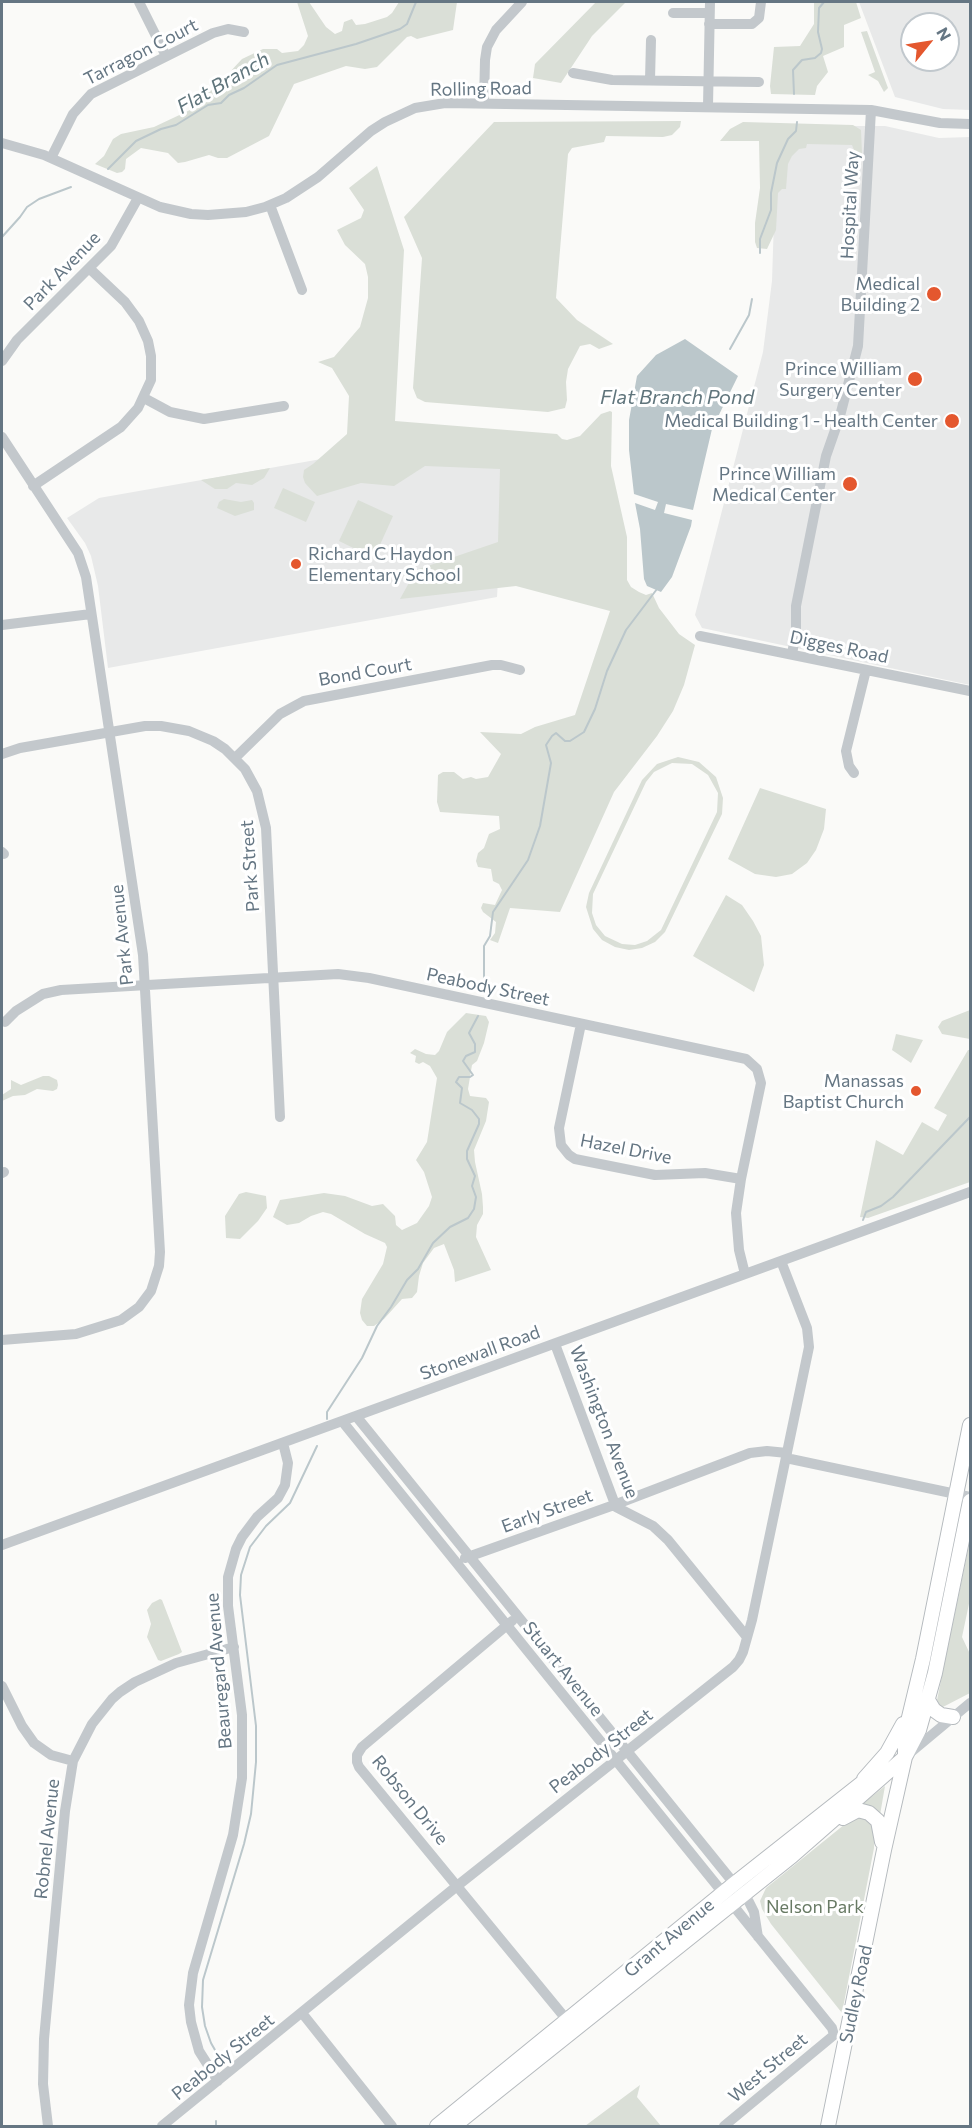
<!DOCTYPE html>
<html>
<head>
<meta charset="utf-8">
<style>
	body { margin:0 }
	#map { position:relative; width:972px; height:2128px; overflow:hidden; background:#fafaf8; font-family:Commissioner,sans-serif }
	canvas { display:block }
	.frame { position:absolute; inset:0; border:3px solid #657683; pointer-events:none }
	.north { position:absolute; left:900px; top:12px; width:60px; height:60px; box-sizing:border-box; background:#fff; border:2px solid #c1c8cd; border-radius:50%; rotate:60deg; font-size:16px; font-weight:700; line-height:24px; text-align:center; color:#657683 }
	.north::after { content:''; display:block; margin:auto; width:21px; height:27px; background:#e4572e; clip-path:polygon(50% 0,100% 100%,50% 72%,0 100%) }
</style>
</head>
<body>
<div id="map">
<canvas width="972" height="2128"></canvas>
<div class="frame"></div>
<div class="north">N</div>
</div>
<script>
const ctx = document.querySelector('canvas').getContext('2d');
ctx.lineJoin = 'round';
function fill(path, color) {
  ctx.fillStyle = color;
  ctx.fill(path, 'evenodd');
}
function poly(rows) {
  const path = new Path2D();
  for (const r of rows) {
    path.moveTo(r[0], r[1]);
    for (let i = 2; i < r.length; i += 2) path.lineTo(r[i], r[i + 1]);
  }
  return path;
}
function trace(path, color, width, dash) {
  ctx.strokeStyle = color;
  ctx.lineWidth = width;
  ctx.lineCap = dash ? 'butt' : 'round';
  ctx.setLineDash(dash || []);
  ctx.stroke(path);
}
function label(font, color, halo, rows, align = 'center') {
  ctx.font = font + ' Commissioner,sans-serif';
  ctx.lineWidth = 6;
  ctx.setLineDash([]);
  ctx.textBaseline = 'middle';
  ctx.strokeStyle = halo;
  ctx.fillStyle = color;
  for (const [text, x, y, turn = 0] of rows) {
    ctx.save();
    ctx.translate(x, y);
    ctx.rotate((+turn || 0) * Math.PI / 180);
    ctx.textAlign = isNaN(turn) ? turn : align;
    if (halo) ctx.strokeText(text, 0, 0);
    ctx.fillText(text, 0, 0);
    ctx.restore();
  }
}
const built = poly([
	[859,2,970,2,970,110,943,109,895,97],
	[912,24,948,24,948,60,912,60],
	[777,126,885,126,939,138,970,137,970,685,702,628,695,615,763,352,772,281],
	[367,451,505,463,497,597,108,668,98,586,91,556,85,543,67,518,99,498]
]);
const green = poly([
	[297,2,309,2,326,27,335,34,342,31,344,22,352,19,356,25,365,24,387,17,392,13,399,2,457,2,453,30,417,39,411,36,407,37,377,67,365,69,346,66,294,84,269,136,227,158,218,158,209,155,185,162,178,163,168,153,141,148,126,159,125,169,122,172,117,173,95,164,104,156,113,139,121,134,154,127,190,110,196,100,210,90,222,89,228,74,242,59,263,49,277,49,282,53,298,51,304,45,308,36],
	[596,2,626,2,592,36,561,83,533,78,535,64],
	[814,2,856,2,861,18,844,25,844,47,823,56,828,72,817,86,815,95,771,94,770,86,774,47,800,46,814,24],
	[867,31,888,88,884,92,878,81,868,75,875,72,861,32],
	[681,121,680,127,672,135,663,137,606,136,604,142,572,148,568,154,556,298,577,320,613,344,599,349,590,344,580,346,568,369,566,382,567,400,565,408,548,412,425,402,417,398,413,388,422,258,404,217,494,122],
	[743,122,853,125,861,130,862,153,859,174,856,176,856,155,852,145,807,144,806,148,799,149,792,156,788,164,786,189,782,189,778,193,776,230,767,249,757,248,755,242,755,223,760,188,759,141,720,141,730,129],
	[377,166,404,250,395,421,557,434,562,439,567,440,580,436,601,414,610,411,612,412,611,466,627,537,627,580,631,587,639,592,646,595,652,593,659,608,679,634,695,645,684,685,673,711,657,736,614,792,560,912,510,908,498,943,490,940,495,933,496,922,483,912,481,908,483,903,495,905,502,890,499,884,493,881,491,869,478,867,476,861,478,853,484,848,489,834,500,829,499,816,440,812,437,802,438,775,443,772,454,772,463,779,471,777,476,779,488,777,501,754,480,732,521,734,535,727,575,715,610,611,516,586,400,599,416,570,498,542,500,469,425,466,394,486,361,483,317,496,305,483,303,477,304,470,313,464,347,434,349,396,332,368,318,362,334,357,360,327,368,298,368,277,365,264,345,245,337,230,361,218,364,210,349,188],
	[270,468,264,478,252,485,236,483,227,489,215,489,201,480],
	[283,488,315,502,306,522,274,508],
	[224,499,241,502,252,500,254,503,254,510,235,516,217,508,219,502],
	[358,500,393,516,374,558,339,541],
	[678,757,699,762,716,777,723,798,722,814,665,932,655,942,642,948,629,950,615,947,602,940,593,929,586,907,589,893,642,780,657,764],
	[672,763,692,764,708,775,718,793,717,812,661,930,647,941,635,945,622,944,605,936,596,925,592,913,593,894,646,782,654,772],
	[760,788,826,809,824,829,816,850,807,863,792,874,776,877,755,874,728,859],
	[726,895,742,905,753,921,761,936,764,965,754,992,693,956],
	[970,1010,970,1039,942,1034,938,1027,942,1021],
	[466,1013,486,1016,489,1022,484,1043,477,1061,472,1065,468,1089,470,1096,486,1098,489,1102,486,1121,474,1150,475,1162,482,1194,483,1207,483,1214,477,1225,476,1237,491,1270,455,1282,454,1270,444,1244,434,1248,423,1263,419,1276,417,1292,412,1298,402,1299,384,1319,374,1326,367,1326,362,1320,360,1313,362,1299,383,1264,387,1247,385,1243,365,1234,331,1214,323,1212,311,1216,299,1223,287,1225,273,1217,280,1200,324,1193,345,1196,372,1206,383,1204,395,1216,396,1225,402,1230,417,1223,429,1206,432,1197,424,1172,416,1160,427,1142,437,1078,430,1066,423,1062,419,1064,415,1062,416,1056,410,1053,415,1049,426,1054,435,1055,439,1051,447,1032],
	[896,1034,923,1040,911,1063,892,1050],
	[968,1050,970,1050,970,1182,868,1218,860,1217,876,1140,903,1155,922,1122,938,1131,947,1115,934,1108],
	[43,1076,49,1076,57,1080,58,1085,57,1089,53,1091,37,1089,25,1095,13,1096,2,1101,2,1095,11,1089,11,1080,21,1085],
	[246,1192,266,1196,267,1208,258,1221,240,1239,226,1238,225,1216,239,1194],
	[970,1540,970,1599,962,1637,970,1654,970,1693,941,1708,937,1700],
	[160,1599,162,1600,182,1652,179,1654,161,1661,158,1660,147,1637,151,1624,147,1610,152,1603],
	[885,1786,880,1815,861,1805],
	[856,1817,867,1820,871,1824,874,1835,874,1848,842,2013,771,1924,762,1909,760,1901,766,1888,850,1820],
	[640,2085,637,2097,661,2126,585,2126]
]);
const water = poly([
	[685,339,738,376,712,429,693,510,666,504,664,513,692,520,691,526,672,577,661,592,647,586,644,579,640,529,635,503,655,510,658,502,634,494,629,450,629,420,637,376,656,355]
]);
const stream = poly([
	[794,94,793,70,802,60,815,58,821,53,822,49,818,32,819,8,824,2],
	[108,169,136,141,161,129,176,125,208,105,221,103,229,95,244,88,277,65,356,44,400,29,407,24,416,2],
	[2,237,20,217,27,207,39,199,71,187],
	[760,253,760,239,771,210,771,193,777,163,788,139,796,131,797,122],
	[730,349,749,315,752,299],
	[484,986,484,946,490,936,493,912,528,860,540,826,551,763,546,745,552,736,556,733,565,741,570,741,584,732,595,709,607,671,626,630,657,589],
	[863,1220,866,1212,881,1206,893,1197,970,1117],
	[327,1419,327,1412,362,1358,377,1326,391,1307,407,1280,418,1269,433,1243,450,1227,468,1218,474,1209,476,1197,472,1186,475,1176,467,1159,467,1151,479,1124,479,1119,472,1110,460,1103,462,1088,456,1082,459,1077,470,1077,473,1075,463,1061,466,1056,475,1052,475,1044,469,1033,478,1016],
	[219,2057,211,2043,205,2026,202,2007,203,1980,244,1844,251,1814,256,1762,256,1726,240,1595,241,1575,250,1547,266,1526,290,1503,317,1446],
	[216,2121,216,2126]
]);
const minor = poly([
	[139,2,166,56],
	[673,13,709,13],
	[709,24,752,24,759,18,761,2],
	[573,73,612,80,759,82],
	[650,80,651,40],
	[484,103,485,60,487,47,496,30,522,2],
	[708,106,710,2],
	[2,143,44,155,160,207,191,214,208,215,246,212,265,207,286,198,318,177,371,131,385,122,415,108,445,103,871,110,940,123,970,124],
	[51,158,73,114,91,94,213,33,228,29,244,32],
	[270,205,302,290],
	[2,361,17,340,111,246,138,198],
	[144,398,170,412,204,419,284,406],
	[2,437,78,553,86,577,143,955,160,1252,159,1266,151,1291,139,1307,121,1320,76,1334,2,1340],
	[33,486,121,427,138,408,151,380,151,356,148,341,139,321,125,302,89,268],
	[2,625,91,614],
	[700,636,970,691],
	[792,654,796,632,796,606,826,456,840,416,858,346,871,110],
	[2,754,20,748,145,726,161,726,189,731,213,741,225,749,245,769,257,791,266,828,280,1117],
	[235,758,280,714,304,701,492,665,501,665,520,670],
	[854,773,849,766,846,751,866,670],
	[2,852,4,854],
	[5,1022,16,1011,43,994,61,990,338,974,369,978,746,1059,757,1069,761,1083,741,1179,736,1213,739,1250,745,1274],
	[581,1024,559,1128,561,1145,569,1155,575,1159,655,1175,705,1173,741,1179],
	[2,1173,4,1172],
	[555,1344,616,1507,653,1526,668,1540,747,1637],
	[356,1416,749,1902,754,1912,758,1937],
	[342,1421,832,2028,834,2035,724,2126],
	[786,1458,970,1497],
	[2,1545,970,1192],
	[465,1558,614,1505,750,1453,767,1451,787,1453],
	[512,1621,362,1747,357,1755,357,1762,359,1767,571,2025],
	[2,1686,22,1726,34,1743,51,1755,73,1761],
	[910,1753,970,1703],
	[302,2013,392,2126],
	[218,2081,199,2051,191,2022,189,2005,193,1973,233,1835,242,1778,242,1715,228,1606,228,1577,236,1549,242,1537,257,1517,278,1498,285,1485,288,1463,283,1443],
	[48,2126,43,2084,44,2039,65,1811,73,1761,92,1724,112,1699,120,1692,135,1682,176,1663,234,1647],
	[162,2126,457,1886,733,1667,739,1660,743,1652,752,1620,809,1347,807,1328,781,1261]
]);
const major = poly([
	[928,1700,934,1710,941,1715,953,1717],
	[864,1779,887,1753,903,1724],
	[843,1818,858,1810,869,1813,878,1821,882,1842],
	[437,2126,734,1884,872,1775],
	[454,2126,792,1856,905,1757,919,1730,935,1673,970,1501],
	[828,2126,884,1850,905,1757,905,1734,923,1659,970,1425]
]);
const markers = [
	[934,294,8,"#e4572e"],
	[915,379,8,"#e4572e"],
	[952,421,8,"#e4572e"],
	[850,484,8,"#e4572e"],
	[296,564,6,"#e4572e"],
	[916,1091,6,"#e4572e"]
];
const streetNames = [
	["Tarragon Court",141,52,-27],
	["Rolling Road",481,89,-1],
	["Hospital Way",850,205,-87],
	["Park Avenue",62,271,-46],
	["Digges Road",839,647,12],
	["Bond Court",365,672,-10],
	["Park Street",250,866,-94],
	["Park Avenue",122,935,-96],
	["Peabody Street",488,987,12],
	["Hazel Drive",626,1149,11],
	["Stonewall Road",480,1353,-20],
	["Washington Avenue",604,1422,69],
	["Early Street",547,1511,-20],
	["Stuart Avenue",563,1669,51],
	["Beauregard Avenue",219,1671,-95],
	["Peabody Street",601,1751,-38],
	["Robson Drive",410,1800,51],
	["Robnel Avenue",47,1839,-84],
	["Grant Avenue",669,1938,-40],
	["Sudley Road",856,1994,-78],
	["Peabody Street",223,2057,-39],
	["West Street",768,2068,-40]
];
const poiNames = [
	["Medical",920,284],
	["Building 2",920,305],
	["Prince William",902,369],
	["Surgery Center",902,390],
	["Medical Building 1 - Health Center",938,421],
	["Prince William",836,474],
	["Medical Center",836,495],
	["Richard C Haydon",308,554,"left"],
	["Elementary School",308,575,"left"],
	["Manassas",904,1081],
	["Baptist Church",904,1102]
];
const parkNames = [
	["Nelson Park",815,1907]
];
const waterNames = [
	["Flat Branch",223,83,-30],
	["Flat Branch Pond",677,397]
];
fill(built, '#e8e9e9');
fill(green, '#dadfd7');
fill(water, '#bbc7cb');
trace(stream, '#bbc7cb', 2);
trace(major, '#b5babe', 16);
trace(minor, '#c3c8cc', 10);
trace(major, '#fff', 14);
for (const [x, y, r, color] of markers) {
  const dot = new Path2D();
  dot.arc(x, y, r, 0, 2 * Math.PI);
  ctx.fillStyle = color;
  ctx.fill(dot);
  trace(dot, '#fff', 2);
}
label('18px', '#657683', '#fff', streetNames);
label('18px', '#657683', '#fff', poiNames, 'right');
label('18px', '#687a64', '#fff', parkNames);
label('italic 20px', '#60757c', '#fff', waterNames);
</script>
</body>
</html>
